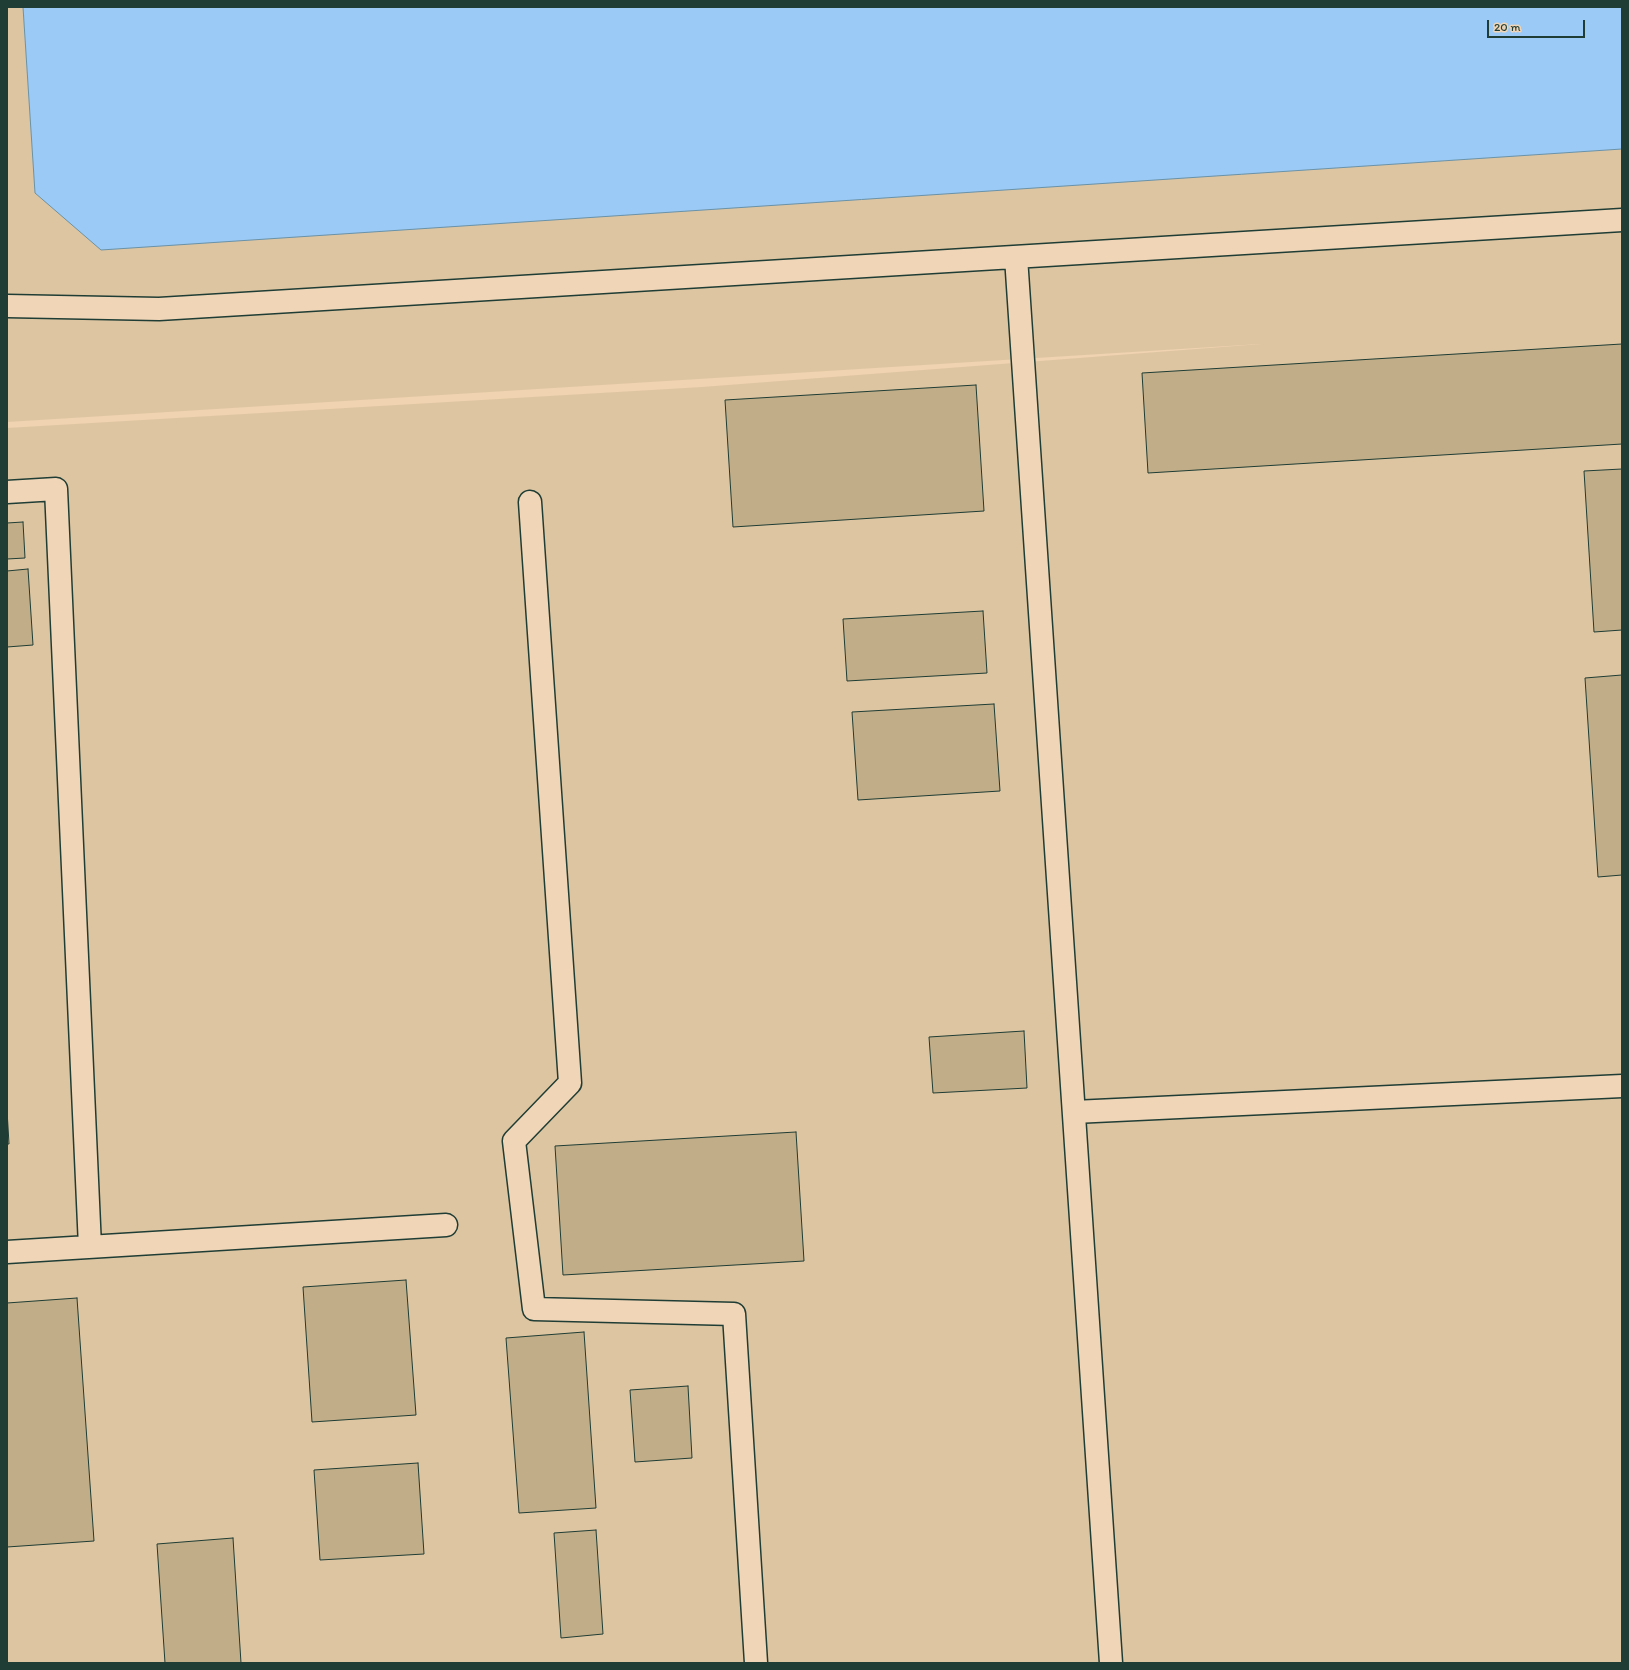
<!DOCTYPE html>
<html>
<head>
<meta charset="utf-8">
<style>
	body { margin:0 }
	#map { position:relative; width:1629px; height:1670px; overflow:hidden; background:#f0d3b0; font-family:Itim,sans-serif }
	canvas { display:block }
	.frame { position:absolute; inset:0; border:8px solid #1f3d34; pointer-events:none }
	.scale { position:absolute; left:1487px; top:20px; width:98px; height:18px; box-sizing:border-box; border:2px solid #1f3d34; border-top:0; padding-left:5px; font-size:12px; line-height:14px; white-space:nowrap; color:#1f3d34; -webkit-text-stroke:3px #f0d5b7; paint-order:stroke }
</style>
</head>
<body>
<div id="map">
<canvas width="1629" height="1670"></canvas>
<div class="frame"></div>
<div class="scale">20 m</div>
</div>
<script>
const ctx = document.querySelector('canvas').getContext('2d');
ctx.lineJoin = 'round';
function fill(path, color) {
  ctx.fillStyle = color;
  ctx.fill(path, 'evenodd');
}
function poly(rows) {
  const path = new Path2D();
  for (const r of rows) {
    path.moveTo(r[0], r[1]);
    for (let i = 2; i < r.length; i += 2) path.lineTo(r[i], r[i + 1]);
  }
  return path;
}
function trace(path, color, width, dash) {
  ctx.strokeStyle = color;
  ctx.lineWidth = width;
  ctx.lineCap = dash ? 'butt' : 'round';
  ctx.setLineDash(dash || []);
  ctx.stroke(path);
}
const built = poly([
	[7,7,23,7,35,193,1285,171,1622,149,1622,1663,7,1663,7,428,702,387,1261,344,7,422]
]);
const water = poly([
	[23,7,1622,7,1622,149,101,250,35,193,23,7]
]);
const building = poly([
	[1622,344,1622,444,1148,473,1142,373,1622,344],
	[976,385,984,511,733,527,725,400,976,385],
	[1622,469,1622,630,1594,632,1584,471,1622,469],
	[23,522,25,558,7,559,7,523,23,522],
	[28,569,33,645,7,647,7,571,28,569],
	[983,611,987,673,847,681,843,619,983,611],
	[1622,675,1622,875,1598,877,1585,678,1622,675],
	[994,704,1000,791,858,800,852,712,994,704],
	[1024,1031,1027,1088,933,1093,929,1037,1024,1031],
	[7,1110,9,1144,7,1144,7,1110],
	[796,1132,804,1261,563,1275,555,1146,796,1132],
	[406,1280,416,1415,312,1422,303,1287,406,1280],
	[77,1298,94,1541,7,1547,7,1303,77,1298],
	[584,1332,596,1508,519,1513,506,1338,584,1332],
	[688,1386,692,1458,635,1462,630,1390,688,1386],
	[418,1463,424,1554,320,1560,314,1470,418,1463],
	[596,1530,603,1634,561,1638,554,1533,596,1530],
	[233,1538,241,1663,165,1663,157,1544,233,1538]
]);
const minor = poly([
	[1016,257,1111,1663],
	[7,306,159,309,1622,220],
	[7,492,56,489,90,1247],
	[530,502,570,1083,514,1141,534,1309,734,1314,756,1663],
	[1074,1112,1622,1086],
	[7,1252,446,1225]
]);
fill(built, '#dec5a2');
fill(water, '#9acaf5');
trace(water, '#6992a8', 1);
fill(building, '#c1ad88');
trace(building, '#1f3d34', 1);
trace(minor, '#1f3d34', 25);
trace(minor, '#f0d5b7', 22);
</script>
</body>
</html>
